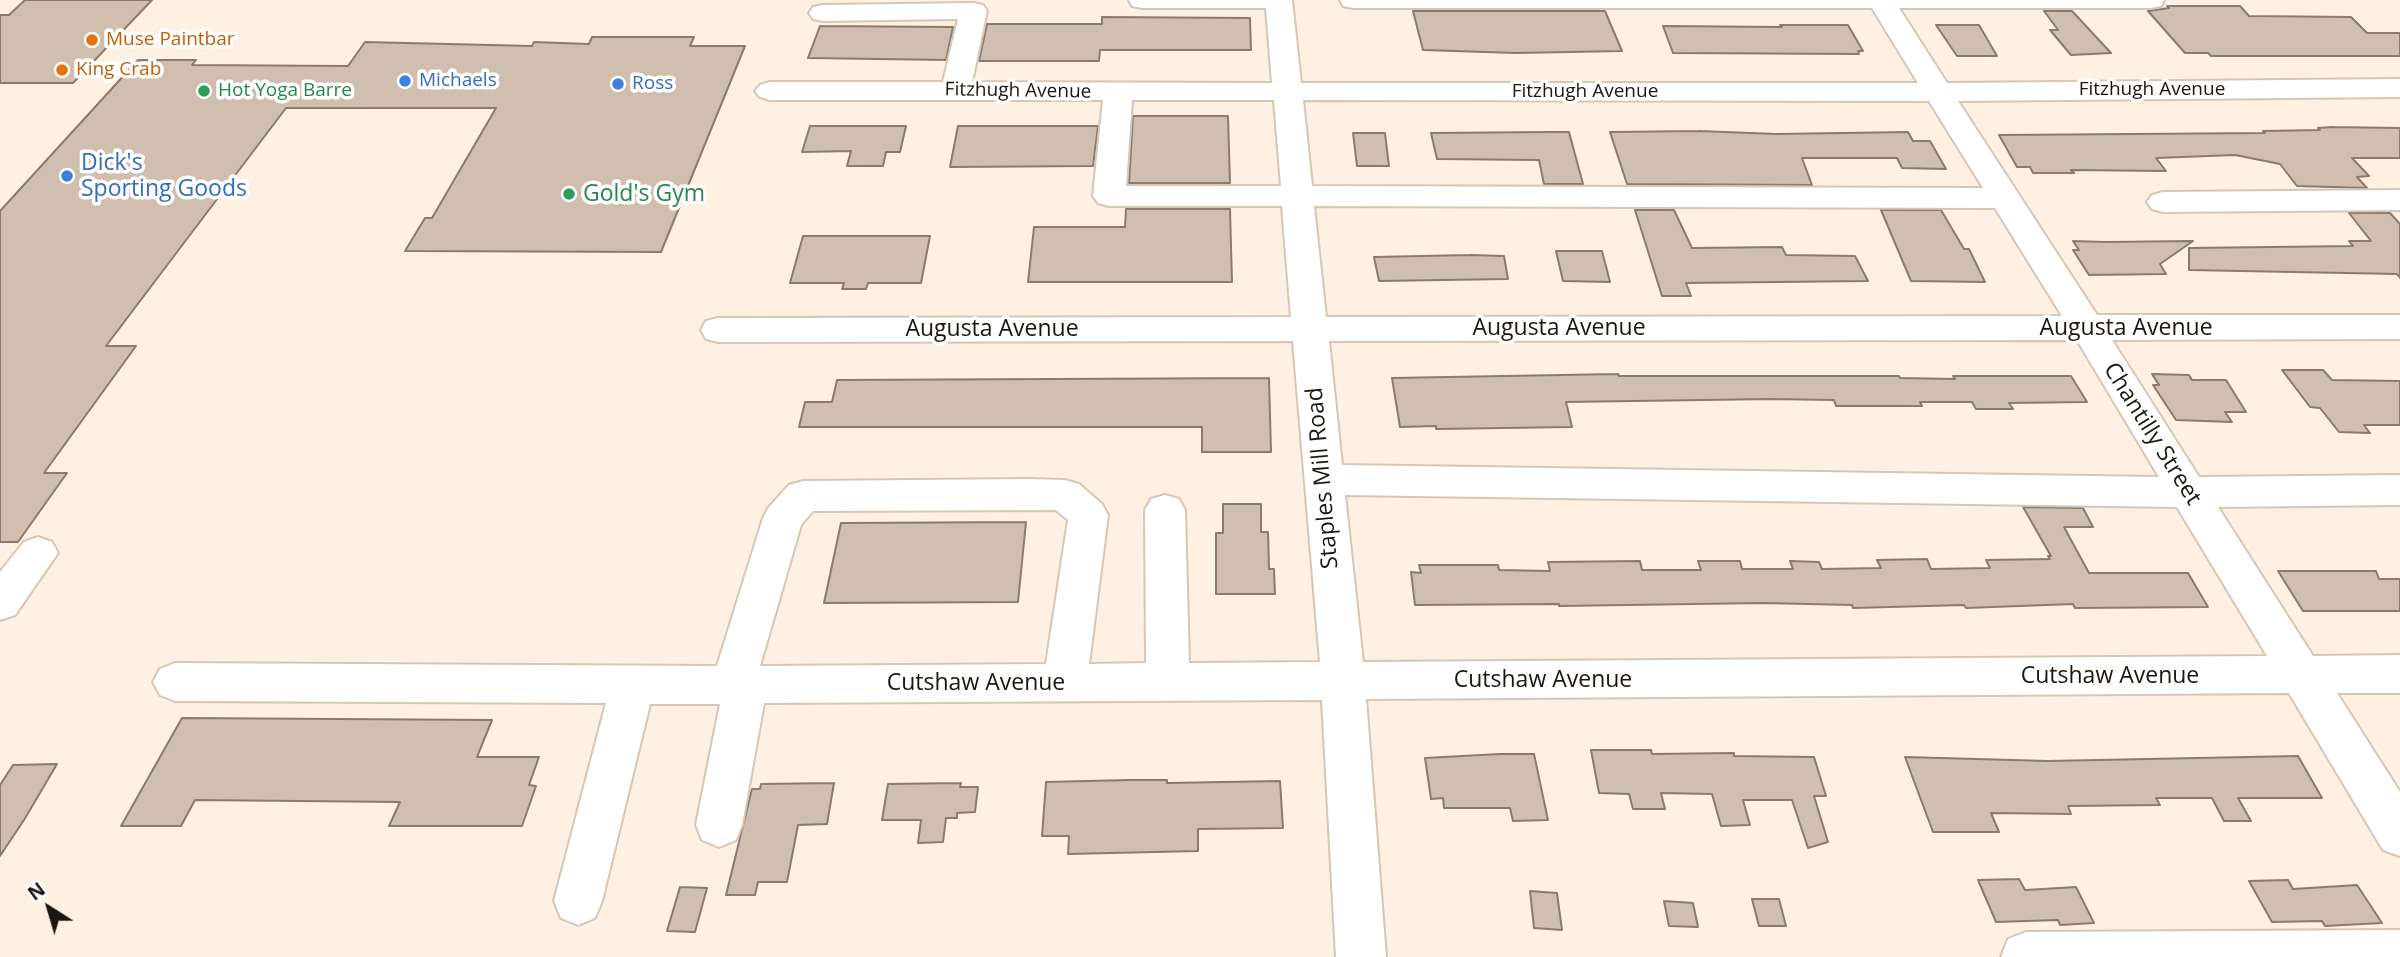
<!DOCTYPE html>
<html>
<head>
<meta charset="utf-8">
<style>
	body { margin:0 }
	#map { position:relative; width:2400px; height:957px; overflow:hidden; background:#fef1e3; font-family:"Open Sans",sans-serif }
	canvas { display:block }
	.north { position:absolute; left:14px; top:873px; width:70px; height:70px; -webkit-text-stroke:5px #fff; paint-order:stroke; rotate:323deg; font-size:19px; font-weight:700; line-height:28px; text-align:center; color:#1b1610 }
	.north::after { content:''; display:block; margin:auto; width:24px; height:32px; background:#1b1610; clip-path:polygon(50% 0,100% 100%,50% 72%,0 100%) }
</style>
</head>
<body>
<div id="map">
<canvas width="2400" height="957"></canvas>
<div class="north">N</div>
</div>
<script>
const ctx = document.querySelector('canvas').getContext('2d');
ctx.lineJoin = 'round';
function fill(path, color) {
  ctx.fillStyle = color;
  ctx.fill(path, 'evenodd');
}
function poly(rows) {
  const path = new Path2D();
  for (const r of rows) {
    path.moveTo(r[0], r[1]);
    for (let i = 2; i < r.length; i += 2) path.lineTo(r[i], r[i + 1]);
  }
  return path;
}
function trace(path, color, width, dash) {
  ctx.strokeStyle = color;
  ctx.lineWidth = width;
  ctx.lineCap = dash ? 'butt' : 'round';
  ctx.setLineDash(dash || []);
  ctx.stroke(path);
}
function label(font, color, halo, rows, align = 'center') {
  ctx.font = font + ' "Open Sans",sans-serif';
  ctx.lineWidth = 7;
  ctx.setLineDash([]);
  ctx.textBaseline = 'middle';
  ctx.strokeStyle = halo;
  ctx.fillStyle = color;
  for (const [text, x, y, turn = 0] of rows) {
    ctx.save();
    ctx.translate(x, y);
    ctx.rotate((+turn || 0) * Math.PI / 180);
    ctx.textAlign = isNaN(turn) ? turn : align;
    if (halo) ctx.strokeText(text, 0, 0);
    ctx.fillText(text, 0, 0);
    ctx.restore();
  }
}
const building = poly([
	[25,0,152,0,73,83,0,83,0,15,9,15,25,0],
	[2167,6,2240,6,2249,16,2351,17,2367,33,2400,33,2400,56,2211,56,2208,53,2185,53,2148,11,2169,8,2167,6],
	[1413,11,1605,11,1622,51,1516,53,1423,50,1413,11],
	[2044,11,2072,11,2111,53,2071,55,2050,30,2058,30,2044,11],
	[1102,17,1250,18,1251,50,1100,50,1099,61,979,61,987,24,1102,24,1102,17],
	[1780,25,1848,25,1863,51,1858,51,1859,54,1673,53,1663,26,1782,27,1780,25],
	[1936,25,1979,25,1997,56,1957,56,1936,25],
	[820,26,953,27,946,60,808,58,820,26],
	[592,37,694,37,690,46,745,46,661,252,405,251,425,218,432,218,496,108,286,108,106,346,136,346,44,473,67,473,18,542,0,542,0,211,138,60,196,60,192,65,348,66,365,42,532,46,534,42,589,44,592,37],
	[1133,116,1228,116,1230,183,1129,183,1133,116],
	[810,126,906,126,900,152,886,152,883,166,847,166,851,151,802,152,810,126],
	[958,126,1098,126,1093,166,950,167,958,126],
	[2332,127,2400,128,2400,158,2352,158,2369,176,2357,177,2367,188,2297,186,2280,164,2235,155,2156,158,2166,171,2071,170,2074,173,2033,173,2030,167,2017,167,1999,135,2265,133,2263,131,2320,130,2318,128,2332,127],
	[1699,131,1776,134,1908,132,1913,141,1930,141,1946,169,1902,168,1897,158,1802,158,1812,185,1627,184,1610,132,1699,131],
	[1550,132,1569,132,1583,184,1544,184,1539,160,1437,159,1431,133,1550,132],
	[1353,133,1385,133,1389,166,1357,166,1353,133],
	[1126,209,1230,209,1232,282,1028,282,1034,227,1125,227,1126,209],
	[1635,210,1674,210,1692,248,1782,247,1786,255,1855,256,1868,281,1686,283,1691,296,1662,296,1635,210],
	[1881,210,1941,210,1964,249,1969,249,1985,282,1911,281,1881,210],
	[2349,213,2390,213,2400,224,2400,278,2397,274,2189,270,2189,248,2353,246,2349,241,2371,241,2349,213],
	[803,236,930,236,921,283,868,283,866,289,842,289,844,283,790,283,803,236],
	[2073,241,2105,242,2193,241,2160,264,2166,274,2089,275,2073,250,2079,250,2073,241],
	[1556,251,1602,251,1610,282,1563,281,1556,251],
	[1470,255,1504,256,1508,279,1379,281,1374,257,1470,255],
	[2282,370,2323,370,2332,380,2400,381,2400,425,2364,425,2370,433,2339,432,2320,408,2310,407,2282,370],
	[1618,374,1619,376,1899,376,1900,378,1955,379,1953,376,2071,376,2087,402,2009,403,2013,409,1976,409,1972,402,1920,402,1922,406,1836,406,1834,400,1771,399,1566,402,1572,427,1436,429,1436,426,1400,427,1392,378,1618,374],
	[2152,374,2189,375,2192,380,2226,380,2246,412,2225,412,2232,422,2176,420,2153,385,2159,385,2152,374],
	[1269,378,1271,452,1202,452,1202,427,799,427,805,402,832,402,837,380,1269,378],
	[1223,504,1261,504,1261,532,1268,532,1269,569,1274,569,1275,594,1216,594,1216,533,1223,533,1223,504],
	[2023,507,2083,508,2093,527,2064,527,2089,573,2188,573,2208,607,2075,608,2073,604,1966,608,1964,605,1853,608,1852,605,1763,603,1559,606,1559,604,1415,605,1411,572,1421,573,1419,565,1498,565,1499,570,1550,571,1548,562,1640,561,1642,570,1701,570,1698,561,1740,561,1742,569,1793,569,1790,561,1819,562,1822,569,1881,568,1877,560,1927,559,1931,569,1990,568,1986,560,2050,559,2048,556,2051,556,2023,507],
	[1026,522,1018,602,824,603,841,523,1026,522],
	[2278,571,2376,571,2379,579,2400,579,2400,611,2303,611,2278,571],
	[182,718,492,720,477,757,539,757,529,785,536,786,522,826,389,826,400,802,195,800,181,826,121,826,182,718],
	[1591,750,1651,750,1652,754,1734,753,1734,756,1814,757,1826,796,1814,796,1828,842,1808,848,1792,800,1743,800,1750,825,1721,826,1712,794,1661,793,1665,809,1633,809,1629,794,1599,793,1591,750],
	[1500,754,1534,754,1548,820,1513,821,1510,808,1444,808,1443,798,1431,799,1425,758,1500,754],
	[2298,756,2322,798,2238,798,2251,821,2224,821,2212,798,2156,798,2160,805,2068,806,2071,814,1991,813,1999,832,1933,832,1905,757,2048,761,2298,756],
	[57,764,24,820,0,856,0,785,13,765,57,764],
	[1129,780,1167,780,1167,783,1280,781,1283,828,1198,829,1198,851,1068,854,1069,836,1042,836,1046,782,1129,780],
	[834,783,827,824,798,825,787,882,758,882,755,895,726,895,752,789,760,789,761,784,834,783],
	[961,783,960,787,978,787,975,812,957,813,957,818,946,818,943,842,918,843,921,820,882,820,888,784,961,783],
	[2019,879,2025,890,2076,887,2094,923,2060,925,2058,920,1996,922,1978,880,2019,879],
	[2288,880,2293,889,2357,885,2382,923,2325,926,2322,921,2272,922,2249,881,2288,880],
	[680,887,707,888,695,932,667,931,680,887],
	[1530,891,1557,893,1562,930,1534,928,1530,891],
	[1752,899,1779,899,1786,926,1759,926,1752,899],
	[1664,901,1693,903,1698,927,1669,926,1664,901]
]);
const minor = poly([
	[1129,0,1292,0,1301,83,1918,83,1872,8,1353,8,1343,6,1340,0,2164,0,2161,6,2151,8,1899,8,1947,83,2400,79,2400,97,1958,101,2097,315,2400,315,2400,339,2112,340,2199,477,2400,475,2400,505,2218,507,2313,656,2400,655,2400,693,2337,693,2400,792,2400,856,2383,850,2289,693,1366,699,1386,957,1336,957,1322,700,764,703,742,825,736,840,719,847,702,840,696,825,720,704,650,704,602,901,595,918,578,925,561,918,554,901,606,703,175,701,160,695,153,682,160,669,175,663,717,666,763,518,769,507,789,485,803,481,1028,479,1065,480,1079,484,1102,504,1108,515,1089,664,1146,663,1145,510,1151,499,1165,495,1179,499,1185,510,1189,663,1320,662,1293,341,718,342,706,339,701,330,706,321,718,318,1291,317,1282,206,1109,206,1098,203,1093,196,1103,100,770,100,760,97,755,91,760,85,770,82,943,82,958,19,823,21,813,19,809,13,813,7,823,5,973,3,983,5,987,11,972,82,1272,83,1266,8,1142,8,1132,6,1129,0],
	[1132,100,1274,100,1281,186,1126,186,1132,100],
	[1303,100,1929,101,1983,188,1312,186,1303,100],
	[1314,206,1995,208,2062,316,1326,317,1314,206],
	[2077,340,2159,477,1342,465,1329,341,2077,340],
	[1345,495,2177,507,2267,656,1363,662,1345,495],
	[1056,510,1068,520,1046,664,760,666,801,525,813,511,1056,510],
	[2400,190,2400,210,2163,212,2152,209,2147,202,2152,195,2163,192,2400,190],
	[38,537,52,542,58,553,15,615,0,620,0,572,24,542,38,537],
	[2400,930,2400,957,2001,957,2008,939,2026,932,2400,930]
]);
const markers = [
	[92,40,7,"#e8710a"],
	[62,70,7,"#e8710a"],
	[405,81,7,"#3f7fe0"],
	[618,84,7,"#3f7fe0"],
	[204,91,7,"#2e9e5b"],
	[67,176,7,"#3f7fe0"],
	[569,194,7,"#2e9e5b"]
];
const farFoodnames = [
	["Muse Paintbar",106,40],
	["King Crab",76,70]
];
const farShopnames = [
	["Michaels",419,81],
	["Ross",632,84]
];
const farStreetnames = [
	["Fitzhugh Avenue",2152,90],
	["Fitzhugh Avenue",1018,91,1],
	["Fitzhugh Avenue",1585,92]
];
const farLeisurenames = [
	["Hot Yoga Barre",218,91]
];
const shopNames = [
	["Dick's",81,163],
	["Sporting Goods",81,189]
];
const leisureNames = [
	["Gold's Gym",583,194]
];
const streetNames = [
	["Augusta Avenue",1559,328],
	["Augusta Avenue",2126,328],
	["Augusta Avenue",992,329],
	["Chantilly Street",2152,434,58],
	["Staples Mill Road",1323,478,-95],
	["Cutshaw Avenue",2110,676],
	["Cutshaw Avenue",1543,680],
	["Cutshaw Avenue",976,683]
];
fill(building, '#d0beaf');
trace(building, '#8b7a6d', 2);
trace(minor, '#d6c6b5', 4);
fill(minor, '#fff');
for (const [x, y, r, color] of markers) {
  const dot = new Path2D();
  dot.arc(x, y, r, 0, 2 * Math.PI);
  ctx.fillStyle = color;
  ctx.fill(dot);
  trace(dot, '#fff', 2.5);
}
label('19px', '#c56008', '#fff', farFoodnames, 'left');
label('19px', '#366cbe', '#fff', farShopnames, 'left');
label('19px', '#1b1610', '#fff', farStreetnames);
label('19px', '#27864d', '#fff', farLeisurenames, 'left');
label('23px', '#366cbe', '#fff', shopNames, 'left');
label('23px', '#27864d', '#fff', leisureNames, 'left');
label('23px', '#1b1610', '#fff', streetNames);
</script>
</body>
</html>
